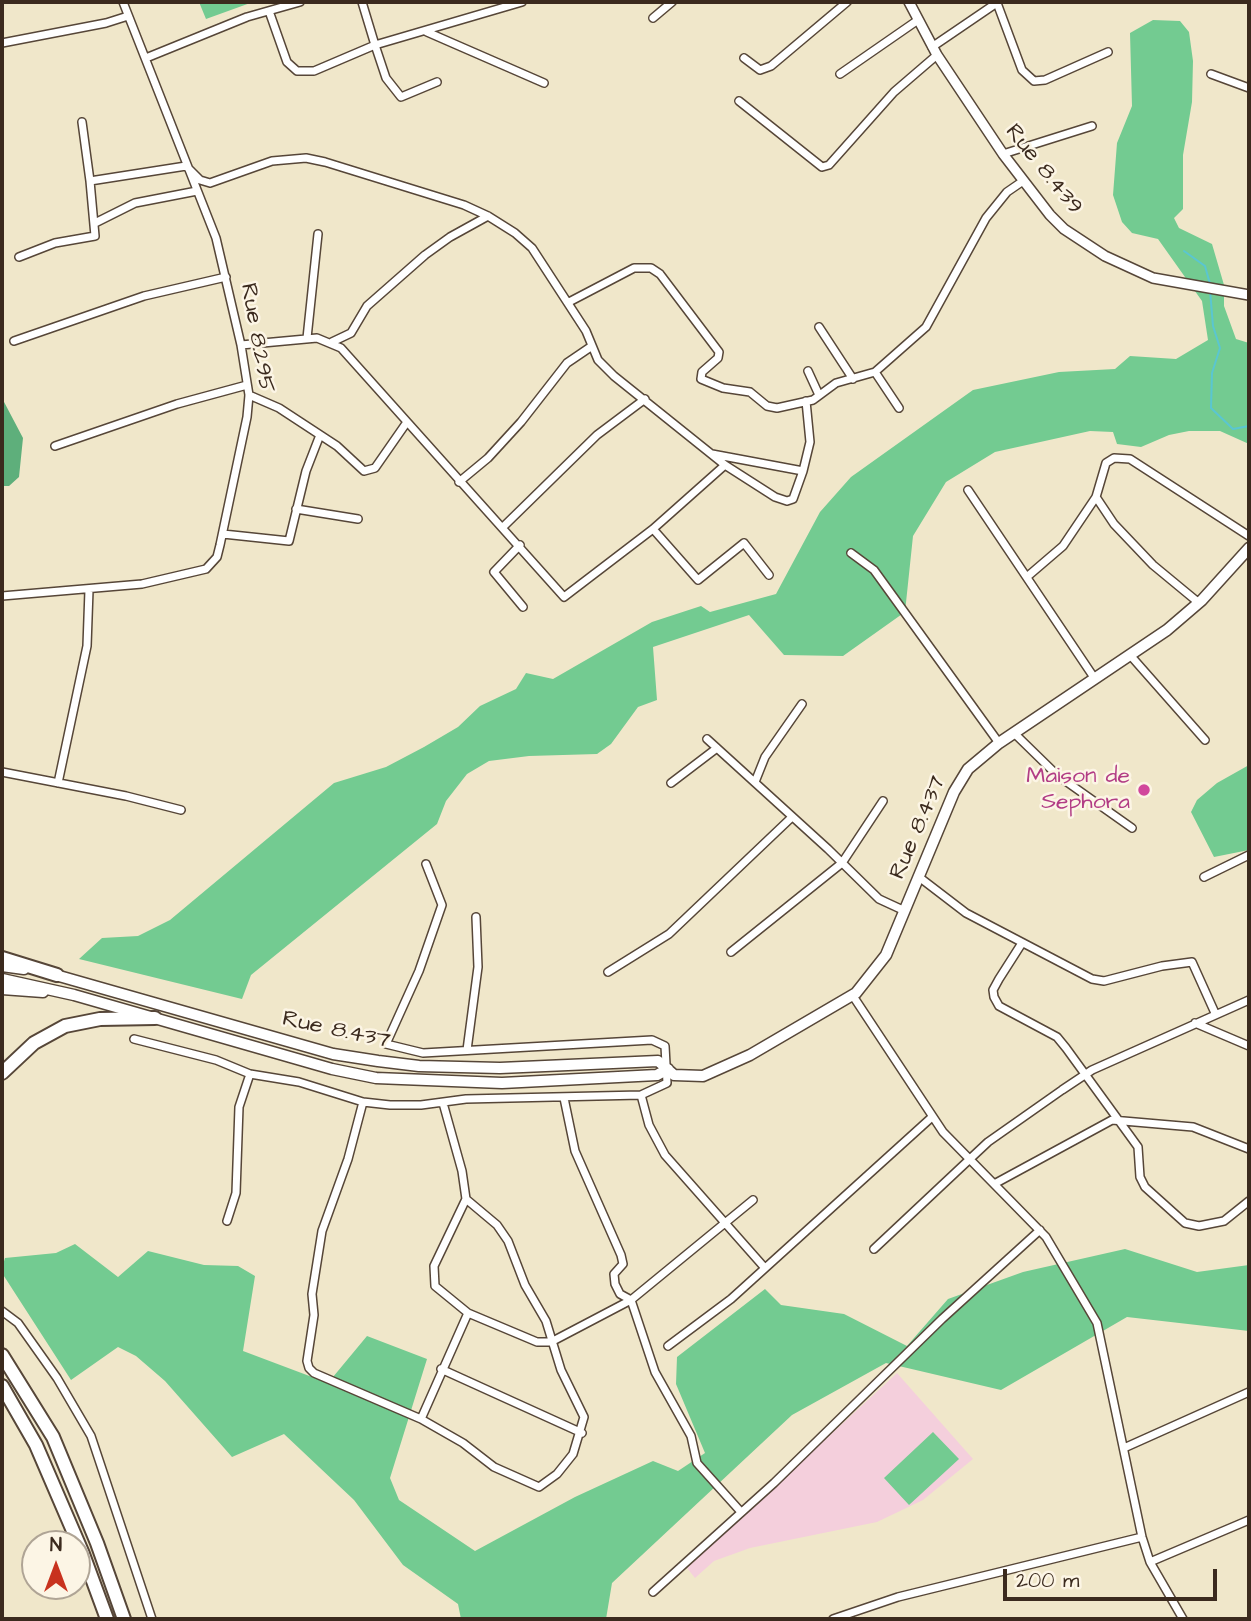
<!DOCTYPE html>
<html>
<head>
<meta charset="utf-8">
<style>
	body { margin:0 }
	#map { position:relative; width:1251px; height:1621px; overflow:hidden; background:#f0e7ca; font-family:"Architects Daughter",sans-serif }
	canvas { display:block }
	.frame { position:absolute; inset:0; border:4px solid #3b2a1e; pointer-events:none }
	.north { position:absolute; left:21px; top:1530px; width:70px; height:70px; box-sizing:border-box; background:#fcf5e5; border:2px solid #afa495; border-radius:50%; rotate:0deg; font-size:19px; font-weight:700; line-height:28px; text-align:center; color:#3b2a1e }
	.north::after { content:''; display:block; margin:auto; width:24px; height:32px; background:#c8321e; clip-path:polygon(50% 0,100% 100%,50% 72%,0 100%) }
	.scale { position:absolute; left:1003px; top:1569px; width:214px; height:32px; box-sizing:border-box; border:4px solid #3b2a1e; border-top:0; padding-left:9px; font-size:21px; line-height:24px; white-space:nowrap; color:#3b2a1e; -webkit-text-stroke:5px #fcf5e5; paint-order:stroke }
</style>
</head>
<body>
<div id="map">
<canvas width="1251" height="1621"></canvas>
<div class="frame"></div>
<div class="north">N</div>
<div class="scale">200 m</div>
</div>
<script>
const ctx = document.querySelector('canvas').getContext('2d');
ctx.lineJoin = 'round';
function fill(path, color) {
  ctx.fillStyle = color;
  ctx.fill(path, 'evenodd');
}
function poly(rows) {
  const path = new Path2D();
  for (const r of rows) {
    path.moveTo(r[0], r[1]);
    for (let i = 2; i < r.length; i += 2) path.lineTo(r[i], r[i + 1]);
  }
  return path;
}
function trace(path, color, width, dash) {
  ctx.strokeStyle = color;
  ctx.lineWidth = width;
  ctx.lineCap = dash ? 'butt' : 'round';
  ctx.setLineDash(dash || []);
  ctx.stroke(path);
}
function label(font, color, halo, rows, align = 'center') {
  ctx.font = font + ' "Architects Daughter",sans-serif';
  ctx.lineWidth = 5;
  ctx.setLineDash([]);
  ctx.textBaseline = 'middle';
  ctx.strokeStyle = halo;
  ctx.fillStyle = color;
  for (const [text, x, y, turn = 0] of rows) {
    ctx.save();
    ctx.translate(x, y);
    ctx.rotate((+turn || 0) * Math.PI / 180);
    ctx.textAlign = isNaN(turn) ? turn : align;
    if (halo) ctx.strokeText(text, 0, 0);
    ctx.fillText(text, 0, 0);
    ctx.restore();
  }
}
const built = poly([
	[897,1373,973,1459,923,1500,877,1522,750,1548,714,1561,695,1578,687,1568]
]);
const green = poly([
	[199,2,253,2,206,19],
	[1153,20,1180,21,1189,32,1193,61,1192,102,1183,155,1183,209,1174,218,1179,228,1212,244,1224,285,1224,306,1236,339,1249,343,1249,444,1220,431,1189,431,1169,435,1141,447,1117,444,1113,432,1090,431,995,452,946,482,913,536,905,612,843,656,784,655,749,615,653,647,657,700,638,707,611,744,597,754,529,756,489,761,467,774,446,801,437,824,251,975,242,999,79,959,102,938,138,936,170,920,334,783,386,767,424,747,458,727,480,706,516,689,526,673,553,679,652,622,701,606,710,612,776,594,820,512,851,477,973,390,1059,372,1115,369,1130,356,1176,359,1208,340,1202,301,1158,239,1132,233,1122,222,1113,195,1117,143,1132,106,1130,33],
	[1249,765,1249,850,1214,857,1191,812,1197,800,1217,783],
	[75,1244,118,1277,148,1251,204,1265,238,1266,255,1276,243,1351,328,1383,367,1336,427,1359,390,1478,399,1500,475,1551,575,1497,653,1461,678,1471,705,1453,676,1384,677,1357,765,1289,781,1305,844,1314,907,1346,948,1299,1023,1272,1125,1249,1197,1272,1249,1265,1249,1331,1127,1317,1001,1390,886,1363,792,1415,612,1583,606,1619,461,1619,458,1604,403,1565,354,1500,284,1434,232,1457,165,1381,136,1356,118,1347,71,1380,2,1273,2,1268,5,1258,56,1253],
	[933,1432,959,1459,909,1505,884,1478]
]);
const forest = poly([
	[2,292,4,302,3,400,23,438,19,477,9,486,2,486]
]);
const stream = poly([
	[1184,251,1205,266,1210,284],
	[1210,290,1213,326,1220,348,1212,373,1211,408,1233,429,1249,426]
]);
const minor = poly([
	[362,2,375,45,522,2],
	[997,3,1022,70,1034,81,1045,80,1108,52],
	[269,11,287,62,297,71,314,71,375,45,386,78,401,97,437,82],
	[653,18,672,2],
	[427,32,544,83],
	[2,43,106,23,128,16],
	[932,47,998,2],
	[146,58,247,17,300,2],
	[744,58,760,70,771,66,847,2],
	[840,74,918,20],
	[1211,74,1249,88],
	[739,101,822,167,829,165,894,92,937,55],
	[82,122,90,181],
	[1003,154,1092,126],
	[95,223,135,203,197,191],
	[19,257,55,243,95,236,90,181,186,166,200,180,210,183,272,161,306,158,325,162,464,205,488,216,515,233,532,248,586,331,598,360,614,376,725,465,775,497,787,501,793,499,803,471],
	[569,302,634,268,651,268,660,274,719,352,718,358,702,372,701,379,723,388,750,392,767,406,777,408,813,400,836,383,875,372,926,327,986,218,1007,192,1023,181],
	[819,327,853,379],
	[307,338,318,234],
	[14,341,144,296,226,277],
	[332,342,351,333,367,306,425,255,450,237,488,216],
	[241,345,317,338,341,348,564,597,653,529,725,465],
	[808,371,819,395],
	[875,372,899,408],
	[249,395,279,408,337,446,364,471,375,468,407,422],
	[55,446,177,404,247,385],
	[712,454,803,471,810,442,806,401],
	[459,482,488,458,521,422,567,363,592,346],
	[968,490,1095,679],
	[1096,497,1114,524,1153,565,1199,603],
	[296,509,358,519],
	[503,527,597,435,645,399],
	[653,529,698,580,744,543,769,575],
	[223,534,289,541,306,471,320,435],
	[520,545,494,572,523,607],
	[851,553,874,570,999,743],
	[1028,576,1063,546,1096,497,1106,463,1114,458,1130,459,1249,536],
	[2,596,142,584,206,569,217,557,220,545,247,417,249,395,241,345,216,238,123,2],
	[1130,655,1205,740],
	[1014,733,1057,775,1132,828],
	[707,739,828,849,879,899,905,911],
	[2,772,126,796,181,810],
	[755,782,765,757,802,704],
	[58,783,87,646,89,590],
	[671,783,717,748],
	[919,877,966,913,1092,979,1104,981,1162,966,1192,962,1215,1013],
	[1204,877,1249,855],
	[1022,943,999,979,993,990,994,997,999,1006,1057,1037,1066,1048,1138,1147,1140,1177,1145,1187,1185,1223,1199,1226,1224,1221,1249,1201],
	[731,952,842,863,883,801],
	[608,972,669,934,792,817],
	[853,996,943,1132,1046,1237,1097,1323,1142,1537,1150,1562,1183,1619],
	[1195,1023,1249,1046],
	[134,1039,216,1060,250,1074,299,1082,363,1102,390,1105,421,1105,466,1099,641,1095,667,1083,665,1046,652,1040,423,1053,386,1044,419,971,442,905,426,864],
	[467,1050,478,967,476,917],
	[641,1095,649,1125,665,1155,764,1267],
	[564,1098,575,1151,621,1255,623,1264,614,1274,615,1284,620,1294,631,1300,655,1372,691,1436,697,1463,741,1512],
	[363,1102,348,1159,322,1231,312,1294,314,1315,307,1361,309,1368,314,1373,421,1419,463,1443,494,1467,539,1487,557,1474,573,1454,584,1417,561,1370,546,1321,525,1285,508,1241,497,1225,466,1199],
	[443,1103,462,1171,466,1199,434,1266,435,1286,468,1313,537,1342,551,1342,631,1300,753,1200],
	[996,1183,1112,1120,1193,1127,1249,1149],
	[227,1221,236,1193,239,1107,250,1074],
	[874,1249,988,1142,1062,1090,1092,1070,1249,1000],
	[2,1311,18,1323,57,1378,91,1436,152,1619],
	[668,1346,731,1299,932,1117],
	[441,1369,582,1433],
	[421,1419,468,1313],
	[1124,1448,1249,1392],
	[1150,1562,1249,1520],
	[653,1592,774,1483,942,1319,1040,1230],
	[833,1619,898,1597,1142,1537]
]);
const tertiary = poly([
	[909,2,937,55,1003,154,1050,215,1064,229,1105,256,1153,278,1249,295]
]);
const secondary = poly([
	[2,966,24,969],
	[52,974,333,1054,378,1061,419,1066,500,1068,658,1061,674,1075,703,1076,750,1055,856,993,886,955,954,792,968,769,999,743,1167,630,1202,600,1249,548],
	[2,979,74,995,332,1069,376,1078,502,1083,657,1075,668,1069],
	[2,989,43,992]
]);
const motorway = poly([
	[2,958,57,975],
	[2,1073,34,1043,65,1026,100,1019,155,1018],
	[2,1355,53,1437,97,1543,124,1619],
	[2,1386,36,1445,83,1554,107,1619]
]);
const markers = [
	[1144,790,7,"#d1479c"]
];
const streetNames = [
	["Rue 8.439",1043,170,51],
	["Rue 8.295",256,338,80],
	["Rue 8.437",919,828,-67],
	["Rue 8.437",336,1031,12]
];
const hotelNames = [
	["Maison de",1130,777],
	["Sephora",1130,803]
];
fill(built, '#f4cfdc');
fill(green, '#73cb91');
fill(forest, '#5eaf7b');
trace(stream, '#5ac6d1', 2);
trace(minor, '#564638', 10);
trace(tertiary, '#564638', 12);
trace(secondary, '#564638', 13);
trace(motorway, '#564638', 16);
trace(minor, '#fff', 7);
trace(tertiary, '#fff', 9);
trace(secondary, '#fff', 10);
trace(motorway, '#fff', 12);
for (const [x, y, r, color] of markers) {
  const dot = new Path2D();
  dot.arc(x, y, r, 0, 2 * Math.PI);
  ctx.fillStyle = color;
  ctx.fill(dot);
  trace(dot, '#fcf5e5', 2.5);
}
label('23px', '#3b2a1e', '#fcf5e5', streetNames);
label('23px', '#b23c85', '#fcf5e5', hotelNames, 'right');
</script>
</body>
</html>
